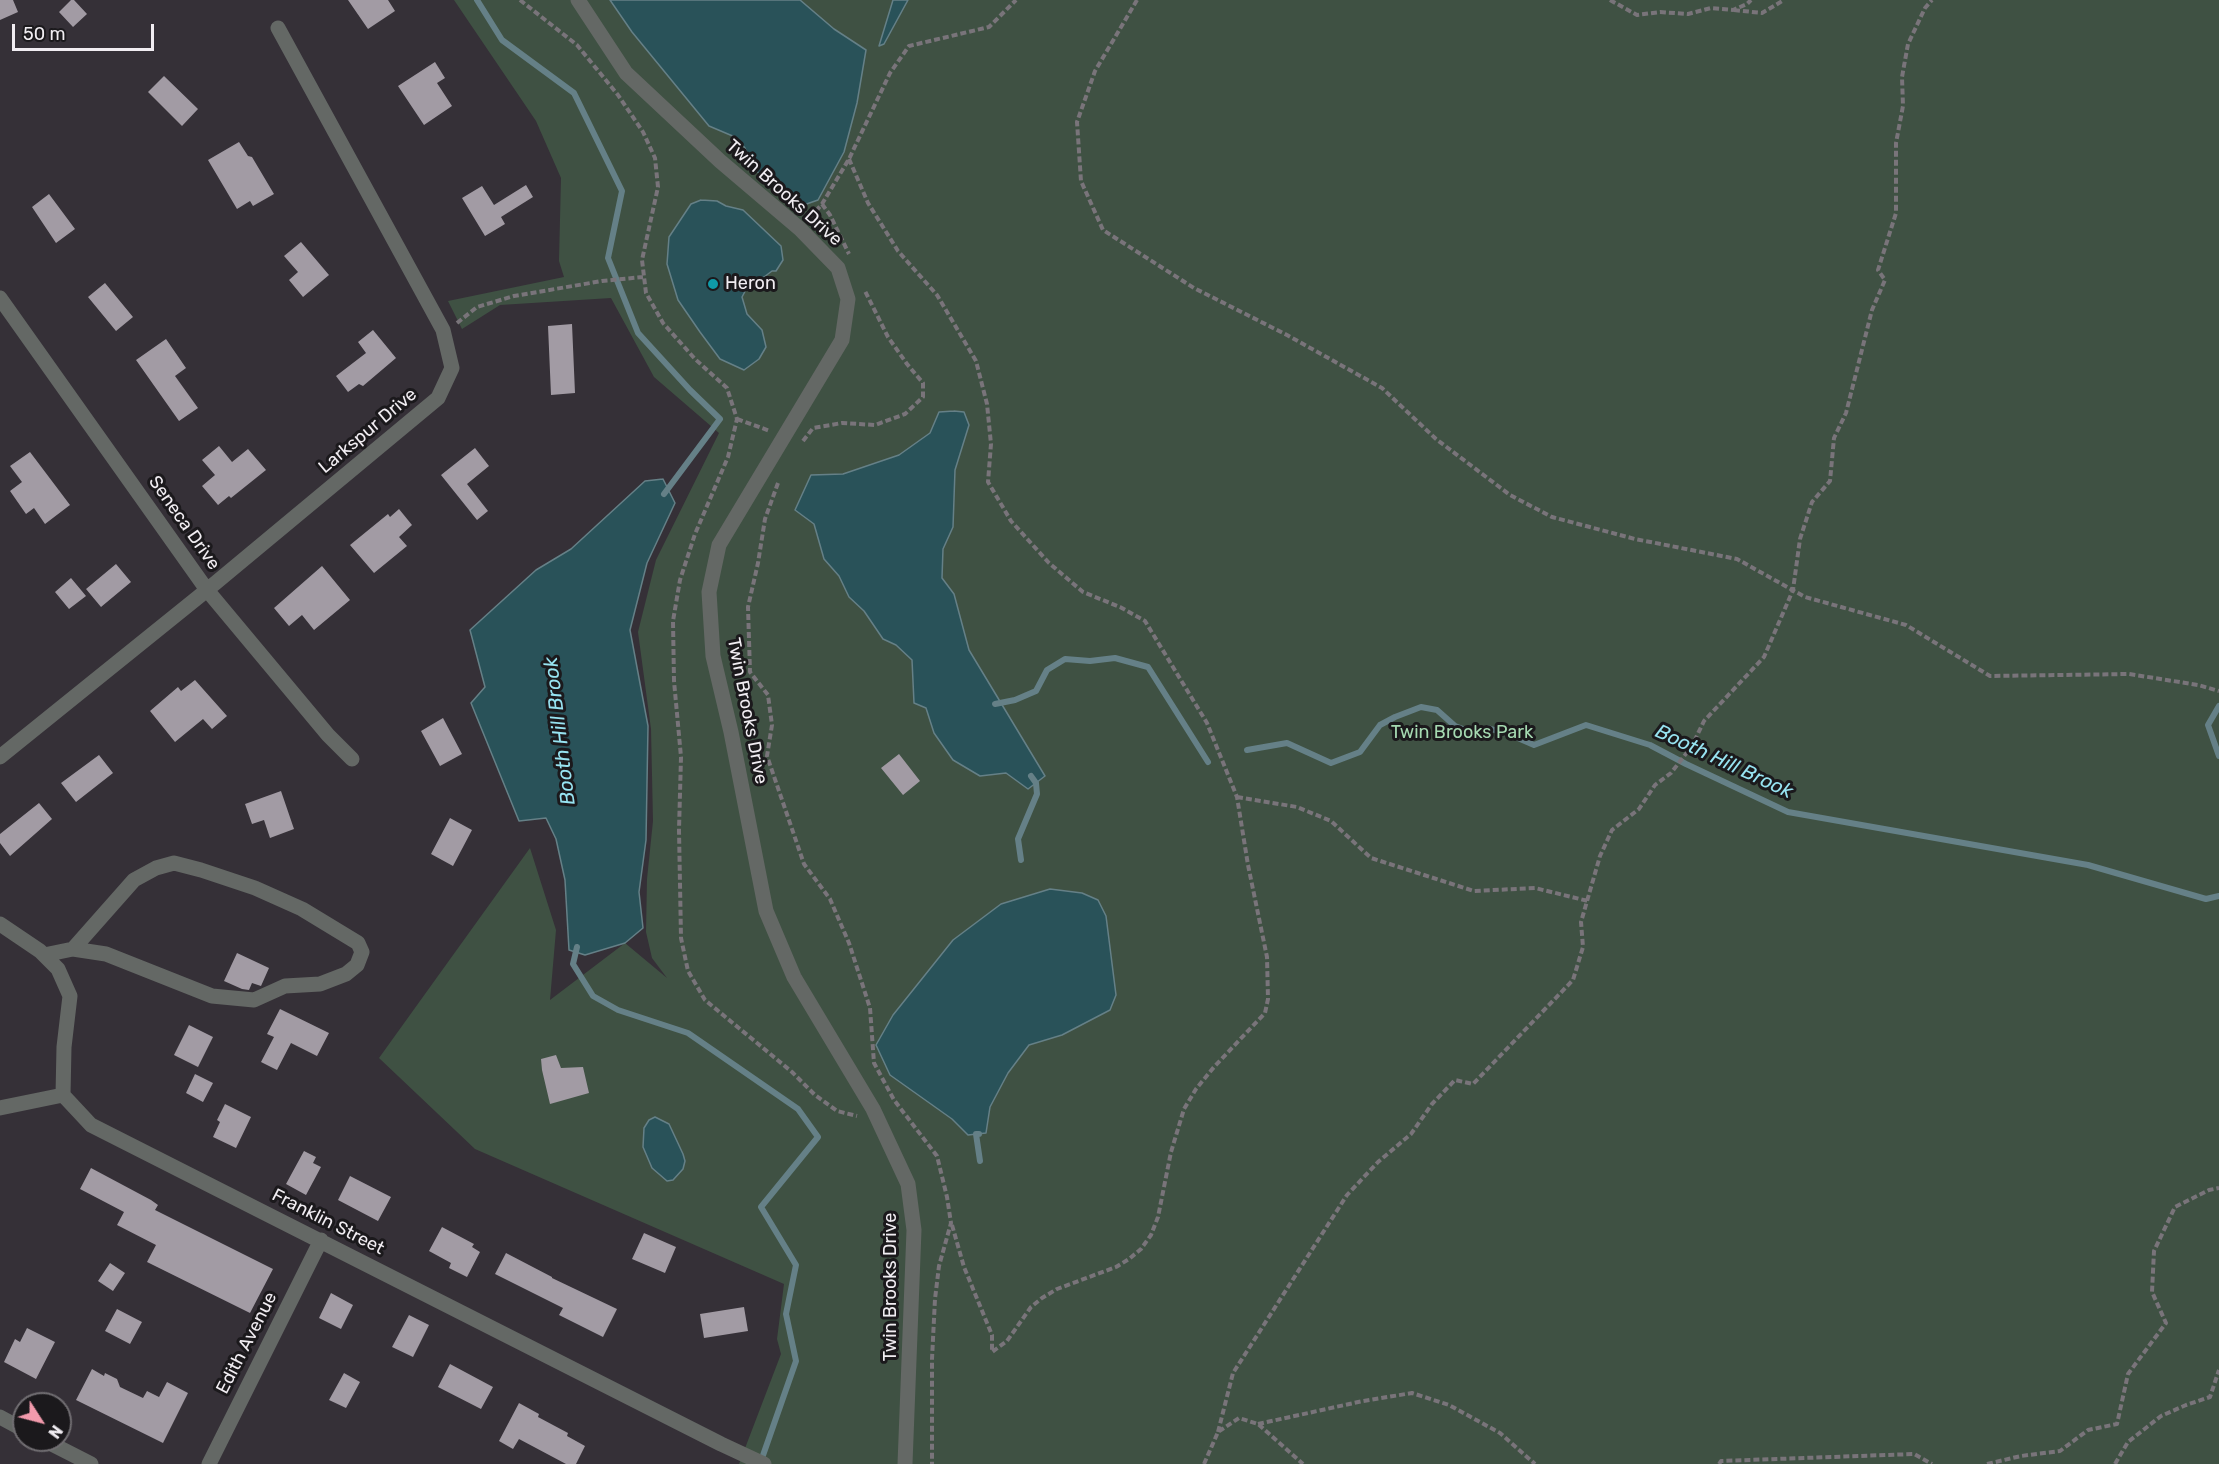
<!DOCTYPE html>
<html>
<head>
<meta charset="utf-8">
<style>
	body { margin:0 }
	#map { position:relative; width:2219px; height:1464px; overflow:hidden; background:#353037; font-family:Rubik,sans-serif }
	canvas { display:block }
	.north { position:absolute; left:12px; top:1392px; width:60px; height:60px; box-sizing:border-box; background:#1b191c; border:2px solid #716e72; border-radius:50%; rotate:126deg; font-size:16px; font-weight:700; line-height:24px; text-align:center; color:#f1edf2 }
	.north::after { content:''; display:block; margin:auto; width:21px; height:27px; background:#f29aac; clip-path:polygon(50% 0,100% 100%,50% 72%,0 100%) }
	.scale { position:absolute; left:12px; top:24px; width:142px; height:27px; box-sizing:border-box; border:3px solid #f1edf2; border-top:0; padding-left:8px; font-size:18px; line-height:21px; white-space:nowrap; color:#f1edf2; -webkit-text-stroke:4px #1b191c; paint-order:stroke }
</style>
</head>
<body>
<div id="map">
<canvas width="2219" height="1464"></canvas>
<div class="north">N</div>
<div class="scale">50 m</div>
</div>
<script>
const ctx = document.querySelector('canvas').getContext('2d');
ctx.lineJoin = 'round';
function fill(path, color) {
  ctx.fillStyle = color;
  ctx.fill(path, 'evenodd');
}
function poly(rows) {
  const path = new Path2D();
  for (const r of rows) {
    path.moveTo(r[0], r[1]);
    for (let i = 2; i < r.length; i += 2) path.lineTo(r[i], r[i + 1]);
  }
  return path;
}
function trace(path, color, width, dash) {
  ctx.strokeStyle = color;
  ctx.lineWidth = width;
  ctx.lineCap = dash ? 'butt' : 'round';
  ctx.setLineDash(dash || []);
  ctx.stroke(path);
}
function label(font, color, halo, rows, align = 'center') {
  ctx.font = font + ' Rubik,sans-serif';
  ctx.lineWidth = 6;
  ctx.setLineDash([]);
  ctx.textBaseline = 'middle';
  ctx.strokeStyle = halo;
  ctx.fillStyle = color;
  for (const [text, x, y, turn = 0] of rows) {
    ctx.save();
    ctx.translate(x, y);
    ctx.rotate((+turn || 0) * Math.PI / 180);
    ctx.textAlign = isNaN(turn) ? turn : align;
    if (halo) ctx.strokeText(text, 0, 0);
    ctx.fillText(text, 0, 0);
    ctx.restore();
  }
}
const green = poly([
	[454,0,2219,0,2219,1464,739,1464,781,1354,777,1339,784,1284,475,1149,379,1058,530,848,556,930,550,1000,625,943,667,978,652,958,646,932,647,879,653,821,651,729,638,632,656,560,719,433,654,377,611,298,500,305,462,329,448,301,564,277,559,261,561,178,536,121]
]);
const water = poly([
	[610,0,800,0,834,29,866,50,857,103,844,152,818,200,798,207,753,168,745,148,735,137,709,126,632,32,610,0],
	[893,0,908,0,884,44,879,46,893,0],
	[701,200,717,201,726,206,743,210,781,246,783,260,776,271,772,271,764,277,749,284,742,297,747,314,762,330,766,347,759,359,744,370,720,359,700,332,678,300,667,264,669,237,691,204,701,200],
	[954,411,964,412,969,425,955,470,953,527,943,549,942,578,954,594,969,650,1045,776,1028,789,1006,773,980,776,953,760,934,733,926,708,914,703,912,660,896,645,883,639,864,611,849,597,839,576,824,559,814,524,795,510,811,475,843,474,899,455,930,433,939,412,954,411],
	[663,479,675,503,647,563,630,630,648,726,646,840,639,892,643,928,625,943,585,955,569,950,565,880,556,839,546,818,519,821,471,703,485,687,470,630,536,570,571,549,645,481,663,479],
	[1050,889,1082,893,1098,900,1106,916,1116,995,1110,1010,1062,1035,1029,1045,1008,1073,990,1107,986,1133,968,1135,952,1119,890,1075,876,1045,893,1015,953,940,1001,904,1050,889],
	[655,1117,669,1124,683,1154,685,1161,683,1169,673,1180,667,1181,652,1168,643,1147,644,1128,649,1120,655,1117]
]);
const stream = poly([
	[477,0,502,40,574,93,622,191,608,258,638,333,690,390,720,419,664,494],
	[995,704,1015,700,1036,691,1047,670,1065,659,1090,661,1115,658,1148,667,1208,762],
	[2219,706,2208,725,2219,756],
	[1247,750,1287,743,1331,763,1360,752,1380,725,1395,717,1421,707,1437,710,1455,726,1471,732,1488,728,1511,735,1534,745,1586,725,1650,745,1686,764,1788,812,2088,865,2206,899,2219,896],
	[1021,860,1018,839,1037,794,1036,783,1031,776],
	[577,947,573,964,593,996,618,1010,688,1033,798,1109,818,1137,761,1207,796,1265,786,1314,796,1361,761,1461],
	[979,1134,976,1134,980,1161]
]);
const building = poly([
	[0,0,13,0,18,12,0,20],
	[71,0,74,0,87,14,73,27,59,12],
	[348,0,388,0,395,11,368,29],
	[435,62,445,78,437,83,452,106,424,125,398,86],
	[164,76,198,109,182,126,148,92],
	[239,142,248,156,252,157,274,194,253,206,250,201,237,209,208,160],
	[526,185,533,197,501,217,505,224,485,236,462,198,482,186,494,205],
	[49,194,75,229,56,243,32,207],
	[301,242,329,275,303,297,289,280,298,272,284,256],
	[105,283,133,317,116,331,88,297],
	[572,324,575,393,551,395,548,326],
	[373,330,396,358,363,386,359,384,348,392,336,376,366,353,358,342],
	[166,339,186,368,175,376,198,408,179,421,136,360],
	[219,446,232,462,248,449,266,470,231,498,229,496,218,505,202,486,215,475,202,460],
	[475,448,489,466,467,484,488,511,477,520,441,475],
	[30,452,70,505,45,524,34,508,26,514,10,491,22,482,10,466],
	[399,509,412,525,399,537,407,546,374,573,350,545,388,514,390,517],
	[116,564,131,582,101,607,86,589],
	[322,566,350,600,314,630,302,615,289,626,274,608],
	[71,578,86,596,69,609,55,592],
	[195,680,227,716,212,729,203,719,175,742,150,711,178,687,181,691],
	[443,718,462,754,440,766,421,731],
	[899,754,920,781,903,795,881,768],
	[99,755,113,773,76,802,61,783],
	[281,791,294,829,270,838,264,820,252,824,245,804],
	[39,803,52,819,10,856,0,843,0,834],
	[450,818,472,830,453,866,431,854],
	[237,953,269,968,261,986,252,983,249,990,242,989,224,981],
	[280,1009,329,1033,317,1056,291,1043,277,1070,261,1062,274,1037,267,1034],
	[189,1025,213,1037,198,1067,174,1055],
	[556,1055,561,1068,583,1067,589,1093,550,1104,542,1070,541,1059],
	[195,1074,213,1083,203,1102,186,1093],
	[225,1104,251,1117,236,1148,213,1137,220,1122,217,1120],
	[304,1151,316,1157,313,1163,321,1167,306,1195,286,1184],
	[91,1168,151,1200,158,1205,155,1210,273,1269,250,1313,147,1262,156,1245,117,1225,124,1212,80,1189],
	[350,1176,391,1197,378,1221,338,1200],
	[442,1227,474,1244,472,1247,480,1252,467,1277,449,1268,451,1263,429,1251],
	[644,1233,676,1247,665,1273,632,1259],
	[506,1253,552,1277,552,1278,617,1309,603,1337,559,1315,563,1308,495,1274],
	[110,1263,125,1273,113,1291,98,1281],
	[331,1293,353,1305,341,1329,319,1318],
	[744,1307,748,1331,704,1338,700,1314],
	[117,1309,142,1322,130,1344,105,1331],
	[409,1315,429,1325,413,1357,392,1347],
	[27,1328,55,1342,36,1379,4,1362,15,1339,20,1342],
	[450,1364,493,1387,481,1409,438,1387],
	[92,1369,104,1376,105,1373,117,1379,120,1387,143,1398,147,1391,159,1397,167,1382,188,1393,163,1443,76,1400],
	[344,1373,360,1382,346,1408,329,1400],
	[519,1403,539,1414,538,1417,568,1433,567,1436,585,1446,576,1464,566,1464,519,1439,513,1449,499,1441]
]);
const path = poly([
	[520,0,577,45,618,95,643,132,655,158,658,187,642,260,646,293,663,323,695,359,727,388,737,419,728,457,695,534,680,580,673,621,674,681,681,757,679,830,681,938,688,971,705,1000,792,1072,815,1095,837,1111,857,1116],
	[1137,0,1095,71,1077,122,1081,181,1103,230,1194,288,1287,335,1382,388,1436,439,1510,495,1552,517,1635,539,1737,559,1805,597,1906,625,1990,676,2129,674,2198,685,2219,691],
	[1610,0,1637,15,1660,12,1688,14,1711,8,1733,10,1747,4,1751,0],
	[1734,10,1762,13,1784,0],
	[849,159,868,203,898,251,937,295,976,361,987,404,991,444,988,482,1011,521,1049,563,1083,592,1120,607,1145,621,1207,723,1237,797,1248,865,1267,957,1268,999,1265,1013,1214,1067,1196,1089,1184,1109,1171,1152,1158,1217,1151,1235,1141,1249,1129,1259,1116,1267,1057,1289,1042,1298,1031,1307,1007,1341,992,1352],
	[822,204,830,215,849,254],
	[810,218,822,204,849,159,890,73,909,46,989,27,1016,0],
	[457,323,477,307,514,296,602,281,643,277],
	[737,419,770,431],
	[803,441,813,428,842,423,875,425,905,414,923,397,923,383,907,364,888,337,865,291],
	[778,483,765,519,758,563,748,607,750,672,768,695,772,725,767,756,804,864,830,899,849,943,870,1008,874,1063,894,1100,937,1156,947,1197,951,1223,939,1266,935,1299,932,1359,932,1464],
	[1237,797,1297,807,1331,821,1371,858,1474,891,1535,888,1588,901],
	[952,1225,964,1267,992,1335,992,1351],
	[1258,1424,1363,1401,1412,1393,1449,1405,1500,1433,1535,1464],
	[1218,1432,1233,1373,1347,1195,1378,1162,1411,1134,1432,1104,1455,1080,1473,1084,1573,980,1583,947,1581,922,1600,856,1612,830,1639,809,1655,785,1671,773,1692,746,1704,721,1764,657,1793,590,1800,539,1812,502,1830,481,1834,438,1846,413,1872,310,1885,280,1878,270,1896,213,1896,143,1903,106,1902,77,1908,44,1925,8,1932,0],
	[1204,1464,1218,1432,1239,1418,1258,1424,1303,1464],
	[1719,1464,1721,1461,1914,1454,1932,1464],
	[1987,1464,2021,1456,2060,1451,2088,1430,2117,1424,2128,1374,2166,1323,2152,1292,2154,1251,2175,1207,2209,1190,2219,1188],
	[2115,1464,2128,1442,2161,1416,2186,1405,2210,1397,2219,1370]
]);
const minor = poly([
	[578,0,626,73,720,161,800,229,838,268,848,299,842,340,719,545,709,592,713,656,731,732,766,911,794,977,873,1109,908,1184,914,1230,905,1464],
	[0,298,207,590,328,735,352,759],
	[0,757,207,590,438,398,452,368,443,330,278,28],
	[0,924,40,951,58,969,70,996,64,1047,63,1095,91,1125,721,1444,764,1464],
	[44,955,73,949,106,954,212,996,254,1000,285,986,320,984,346,974,357,965,362,952,358,943,302,909,255,888,201,870,174,863,156,868,134,880,73,949],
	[0,1108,63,1095],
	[0,1417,24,1430],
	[44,1440,91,1464],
	[209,1464,321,1240]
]);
const markers = [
	[713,284,6,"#0f9aa8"]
];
const streetNames = [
	["Twin Brooks Drive",784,193,42],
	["Larkspur Drive",368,431,-40],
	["Seneca Drive",184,523,55],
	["Twin Brooks Drive",747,711,79],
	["Franklin Street",328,1222,27],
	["Twin Brooks Drive",891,1287,-90],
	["Edith Avenue",247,1343,-63]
];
const poiNames = [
	["Heron",725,284]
];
const parkNames = [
	["Twin Brooks Park",1462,733]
];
const waterNames = [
	["Booth Hill Brook",560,731,-97],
	["Booth Hill Brook",1724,762,25]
];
fill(green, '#3f5143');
fill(water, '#295259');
trace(water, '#658087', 1.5);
trace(stream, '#658087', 6);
fill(building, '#a29ba4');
trace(path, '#79747a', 4, [6, 3]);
trace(minor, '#646865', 15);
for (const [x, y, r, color] of markers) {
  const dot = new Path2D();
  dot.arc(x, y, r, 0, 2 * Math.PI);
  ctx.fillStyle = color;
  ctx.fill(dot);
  trace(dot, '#1b191c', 2);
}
label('18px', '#f1edf2', '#1b191c', streetNames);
label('18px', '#f1edf2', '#1b191c', poiNames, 'left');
label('18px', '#a5d9b1', '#1b191c', parkNames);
label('italic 20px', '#97e3f1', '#1b191c', waterNames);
</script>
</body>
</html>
